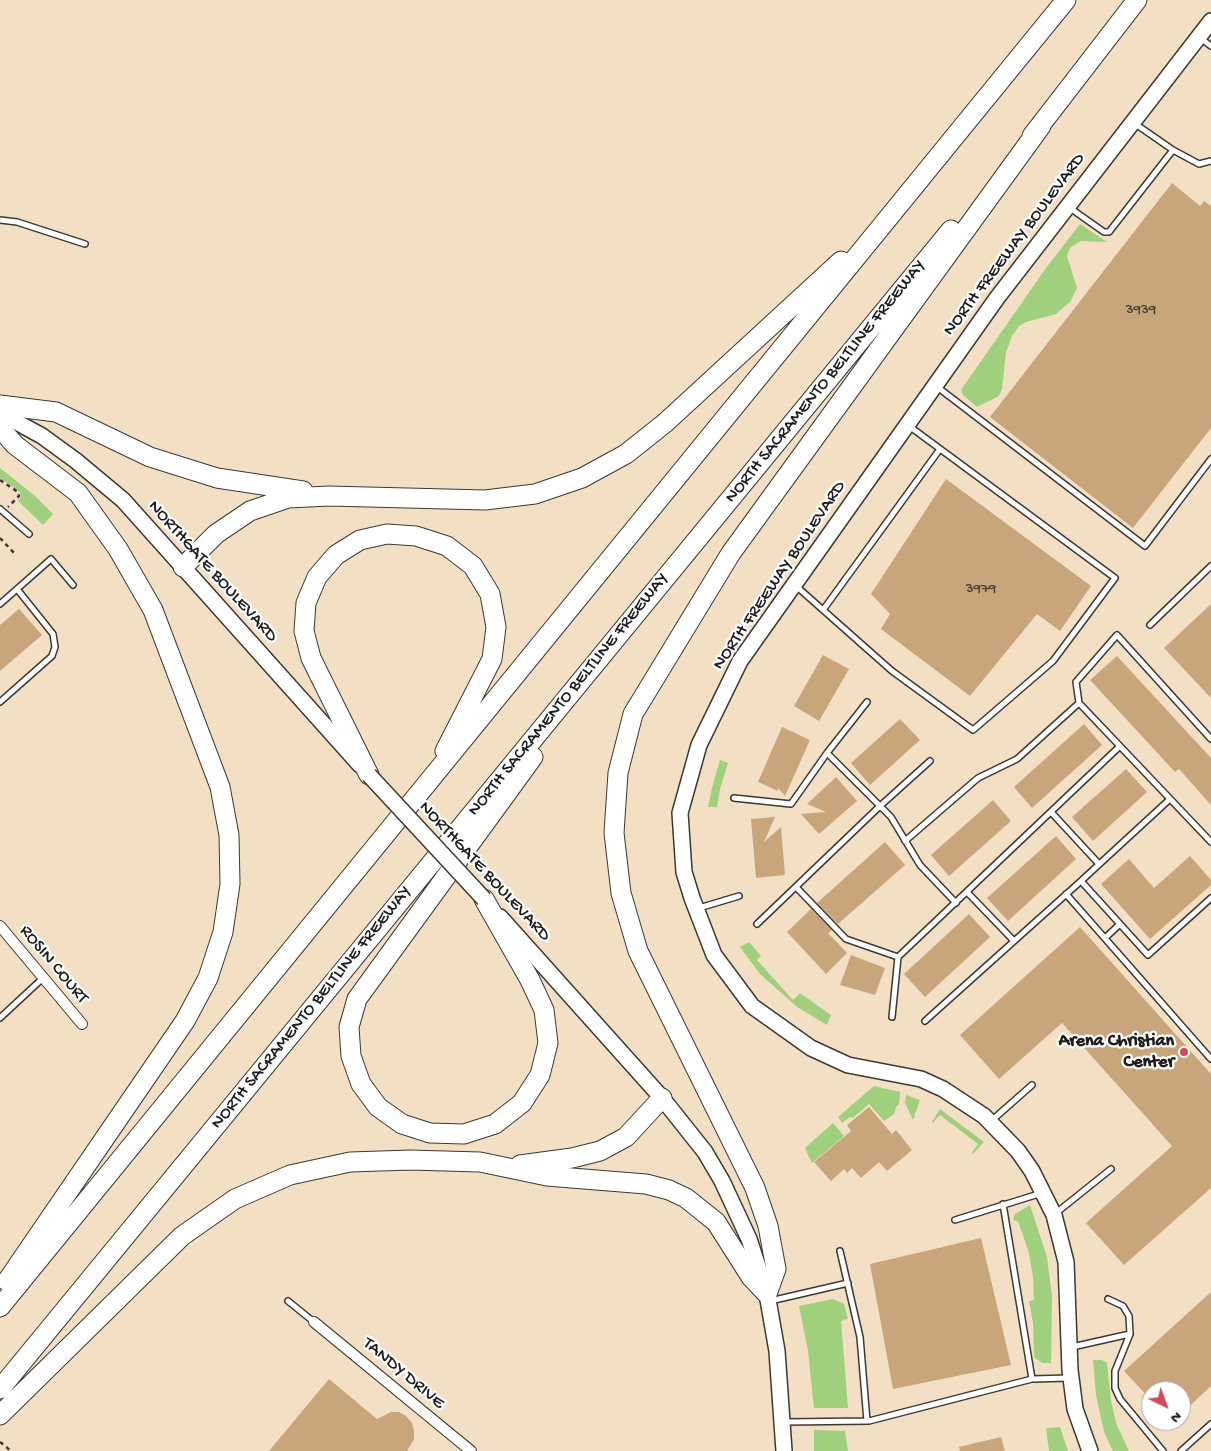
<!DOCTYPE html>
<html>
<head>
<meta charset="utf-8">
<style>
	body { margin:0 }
	#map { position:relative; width:1211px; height:1451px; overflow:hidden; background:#f3e0c4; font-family:"Gochi Hand",sans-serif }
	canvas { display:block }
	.north { position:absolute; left:1141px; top:1381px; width:50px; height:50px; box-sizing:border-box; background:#fff; border:1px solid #a4a4a4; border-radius:50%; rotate:138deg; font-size:14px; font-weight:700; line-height:20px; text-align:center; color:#1c1c1c }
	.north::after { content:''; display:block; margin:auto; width:18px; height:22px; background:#d1495b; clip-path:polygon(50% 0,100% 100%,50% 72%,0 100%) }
</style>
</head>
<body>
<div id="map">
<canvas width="1211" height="1451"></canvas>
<div class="north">N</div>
</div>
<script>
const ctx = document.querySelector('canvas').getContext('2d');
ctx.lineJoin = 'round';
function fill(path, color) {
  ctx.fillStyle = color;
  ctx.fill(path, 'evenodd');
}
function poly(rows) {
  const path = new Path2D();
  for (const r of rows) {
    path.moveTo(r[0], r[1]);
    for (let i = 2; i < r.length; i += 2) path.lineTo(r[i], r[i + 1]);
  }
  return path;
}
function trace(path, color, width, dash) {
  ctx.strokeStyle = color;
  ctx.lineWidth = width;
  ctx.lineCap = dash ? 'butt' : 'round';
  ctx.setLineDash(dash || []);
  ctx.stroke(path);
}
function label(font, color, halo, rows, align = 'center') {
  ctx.font = font + ' "Gochi Hand",sans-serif';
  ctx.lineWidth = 4.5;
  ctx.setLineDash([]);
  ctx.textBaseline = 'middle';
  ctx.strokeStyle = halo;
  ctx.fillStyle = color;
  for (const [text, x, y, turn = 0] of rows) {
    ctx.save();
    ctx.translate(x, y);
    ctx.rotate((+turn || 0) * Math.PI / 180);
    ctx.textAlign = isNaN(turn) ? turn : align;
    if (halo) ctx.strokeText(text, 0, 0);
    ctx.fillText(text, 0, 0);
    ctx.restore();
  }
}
const green = poly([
	[1080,224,1107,242,1081,241,1070,248,1067,256,1077,288,1070,302,1056,314,1026,322,1019,326,1012,336,1006,352,1002,389,999,396,977,407,963,395,961,390,1046,268],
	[0,468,34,495,53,514,43,525,18,501,21,497,20,492,0,478],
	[720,760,728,763,720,789,717,807,708,807,713,784],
	[749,942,761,956,757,960,793,1000,800,993,831,1015,827,1025,797,1007,760,974,740,947],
	[874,1086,900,1092,899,1104,896,1107,894,1114,884,1121,869,1104,853,1118,850,1117,842,1123,838,1117],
	[906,1095,920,1100,913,1120,905,1103],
	[940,1109,984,1142,973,1154,972,1152,978,1144,940,1115,933,1123,932,1122],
	[833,1123,844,1136,812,1163,805,1148],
	[1030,1205,1047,1257,1052,1296,1051,1363,1042,1363,1034,1357,1033,1323,1029,1301,1034,1300,1033,1277,1029,1253,1018,1221,1013,1220,1015,1214],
	[833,1299,844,1304,848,1319,841,1321,848,1408,814,1408,808,1351,799,1306],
	[1093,1360,1102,1360,1107,1363,1111,1401,1116,1423,1129,1451,1113,1451,1104,1432,1096,1395],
	[1060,1427,1068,1451,1049,1451,1046,1428],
	[814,1430,845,1431,848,1451,814,1451]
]);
const building = poly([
	[1172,183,1200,206,1204,201,1211,206,1211,428,1133,528,990,417],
	[946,479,1091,586,1060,631,1037,614,970,696,881,629,890,614,871,594],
	[1211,604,1211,698,1164,648],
	[19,609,42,635,0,671,0,625],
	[823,655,849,669,819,721,794,706],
	[1117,656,1211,758,1211,805,1179,769,1175,772,1090,680],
	[900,719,920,740,870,785,851,763],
	[1084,724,1102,745,1032,808,1014,787],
	[782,727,810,740,785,796,778,788,778,791,758,782],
	[1126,769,1147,792,1093,841,1072,817],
	[836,777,857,801,819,834,801,814,826,812,807,804],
	[993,800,1011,821,949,876,931,855],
	[775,817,764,842,781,827,785,875,756,878,751,819],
	[1056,836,1076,859,1008,921,987,898],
	[885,842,905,865,838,924,817,903],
	[1190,856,1211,880,1211,885,1150,939,1101,884,1129,859,1154,888],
	[811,909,832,930,828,933,847,953,826,974,787,932],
	[969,914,990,937,925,997,904,974],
	[1080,927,1211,1074,1211,1188,1124,1265,1086,1223,1172,1146,1062,1023,999,1079,960,1035],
	[851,955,885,968,875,995,840,985],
	[869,1107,892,1134,896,1130,912,1150,887,1171,879,1162,861,1178,852,1168,847,1173,844,1169,831,1181,814,1162,851,1131,847,1125],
	[981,1238,1011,1365,893,1389,870,1264],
	[1211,1292,1211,1386,1181,1414,1181,1391,1151,1391,1151,1400,1124,1371],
	[329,1379,377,1419,391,1412,399,1412,406,1416,412,1423,414,1431,414,1439,407,1451,269,1451],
	[1001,1437,1005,1451,960,1451,959,1447]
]);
const path = poly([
	[0,480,18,492,19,496,8,507],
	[0,538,15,554],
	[0,1442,11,1451]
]);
const lane = poly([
	[1199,37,1211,46],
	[1134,123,1173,150,1199,164,1211,161],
	[1070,208,1104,232,1109,232,1173,150],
	[0,220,17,222,85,244],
	[936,386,1145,546,1211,459],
	[0,509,29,534],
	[796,586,892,671,973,730,1053,661,1115,578,909,426],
	[0,604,51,559,73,585],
	[823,610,940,449],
	[1150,625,1211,566],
	[0,702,52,656,55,647,53,634,17,589],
	[1079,703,1211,842],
	[827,753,891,817,920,865,956,903],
	[734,798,791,804,827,753,867,702],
	[1051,812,1099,864],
	[905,841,978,778,1017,759,1079,703,1076,682,1117,635,1211,739],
	[1081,881,1170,799],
	[796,887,846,939,898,957],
	[967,892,1014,941],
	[1066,894,1211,1059],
	[699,908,739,896],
	[757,924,880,806,930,761],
	[1105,938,1120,924],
	[892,1017,898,957,1119,747],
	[0,1018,43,978],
	[925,1021,1081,881,1148,955,1211,898],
	[990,1122,1032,1085],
	[1003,1204,1032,1379,1069,1378],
	[1056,1213,1111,1169],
	[955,1220,1042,1193],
	[840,1251,860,1337,867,1421],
	[1108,1299,1123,1306,1129,1316,1130,1334,1115,1371,1115,1388,1120,1399,1163,1451],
	[288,1301,314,1322],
	[770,1301,848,1283],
	[1072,1347,1130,1334],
	[784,1422,869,1421,1032,1379],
	[1181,1451,1211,1424]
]);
const street = poly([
	[0,926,82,1024],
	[314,1322,471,1451]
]);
const secondary = poly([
	[0,413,42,436,75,460,123,500,360,765],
	[500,917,662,1098,705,1152,722,1181,749,1239,767,1294,777,1351,784,1451],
	[1090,1451,1075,1409,1070,1370,1066,1262,1054,1215,1032,1171,1018,1151,984,1116,943,1089,921,1079,848,1065,811,1048,752,1006,714,955,692,898,684,872,680,813,699,745,740,661,997,298,1211,21]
]);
const highway = poly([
	[1032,136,1137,0],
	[0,405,56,412,150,457,217,478,303,491],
	[0,428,15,445,78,493,118,549,153,610,220,787,229,835,230,884,223,932,208,978,185,1021,7,1281],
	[183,567,216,534,250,511,288,498,329,496,485,500,535,494,582,478,626,454,665,423,841,261],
	[369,775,311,658,304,631,306,603,317,577,336,555,360,540,387,534,416,536,447,546,473,566,490,594,496,627,492,659,445,751],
	[484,899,530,980,544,1010,548,1043,540,1075,522,1103,495,1124,464,1134,430,1133,402,1124,378,1107,361,1084,351,1056,349,1027,357,999,533,757],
	[520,1165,572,1158,600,1151,626,1137,662,1098],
	[0,1307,1066,0],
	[0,1389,951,230],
	[0,1415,182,1236,235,1199,290,1175,350,1162,410,1160,480,1162,547,1176,646,1184,669,1190,686,1198,716,1222,751,1277,767,1294,776,1269,768,1226,755,1188,638,951,621,893,614,833,618,773,633,714,731,553,1041,126]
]);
const secondaryBridge = poly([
	[369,775,484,899]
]);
const markers = [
	[1184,1052,5,"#d1495b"]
];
const numberNames = [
	["3939",1141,311],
	["3979",981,590]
];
const streetNames = [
	["NORTH FREEWAY BOULEVARD",1015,245,-53],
	["NORTH SACRAMENTO BELTLINE FREEWAY",826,382,-51],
	["NORTHGATE BOULEVARD",212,572,48],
	["NORTH FREEWAY BOULEVARD",780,576,-56],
	["NORTH SACRAMENTO BELTLINE FREEWAY",569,695,-51],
	["NORTHGATE BOULEVARD",484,872,47],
	["ROSIN COURT",53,965,50],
	["NORTH SACRAMENTO BELTLINE FREEWAY",312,1008,-51],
	["TANDY DRIVE",403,1374,40]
];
const poiNames = [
	["Arena Christian",1174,1042],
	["Center",1174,1063]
];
fill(green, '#a0cf7d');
fill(building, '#c8a57b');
trace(lane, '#3c3935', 8);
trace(street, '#3c3935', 12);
trace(secondary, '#3c3935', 18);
trace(highway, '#3c3935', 21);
trace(path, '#3c3935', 2.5, [4, 4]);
trace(lane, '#fff', 5);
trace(street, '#fff', 10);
trace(secondary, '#fff', 15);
trace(highway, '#fff', 19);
trace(secondaryBridge, '#3c3935', 18, []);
trace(secondaryBridge, '#fff', 15);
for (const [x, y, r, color] of markers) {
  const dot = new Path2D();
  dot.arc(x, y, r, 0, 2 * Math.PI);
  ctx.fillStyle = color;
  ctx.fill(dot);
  trace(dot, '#fff', 2);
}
label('15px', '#473e34', null, numberNames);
label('18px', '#1c1c1c', '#fff', streetNames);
label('bold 18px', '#1c1c1c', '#fff', poiNames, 'right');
</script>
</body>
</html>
